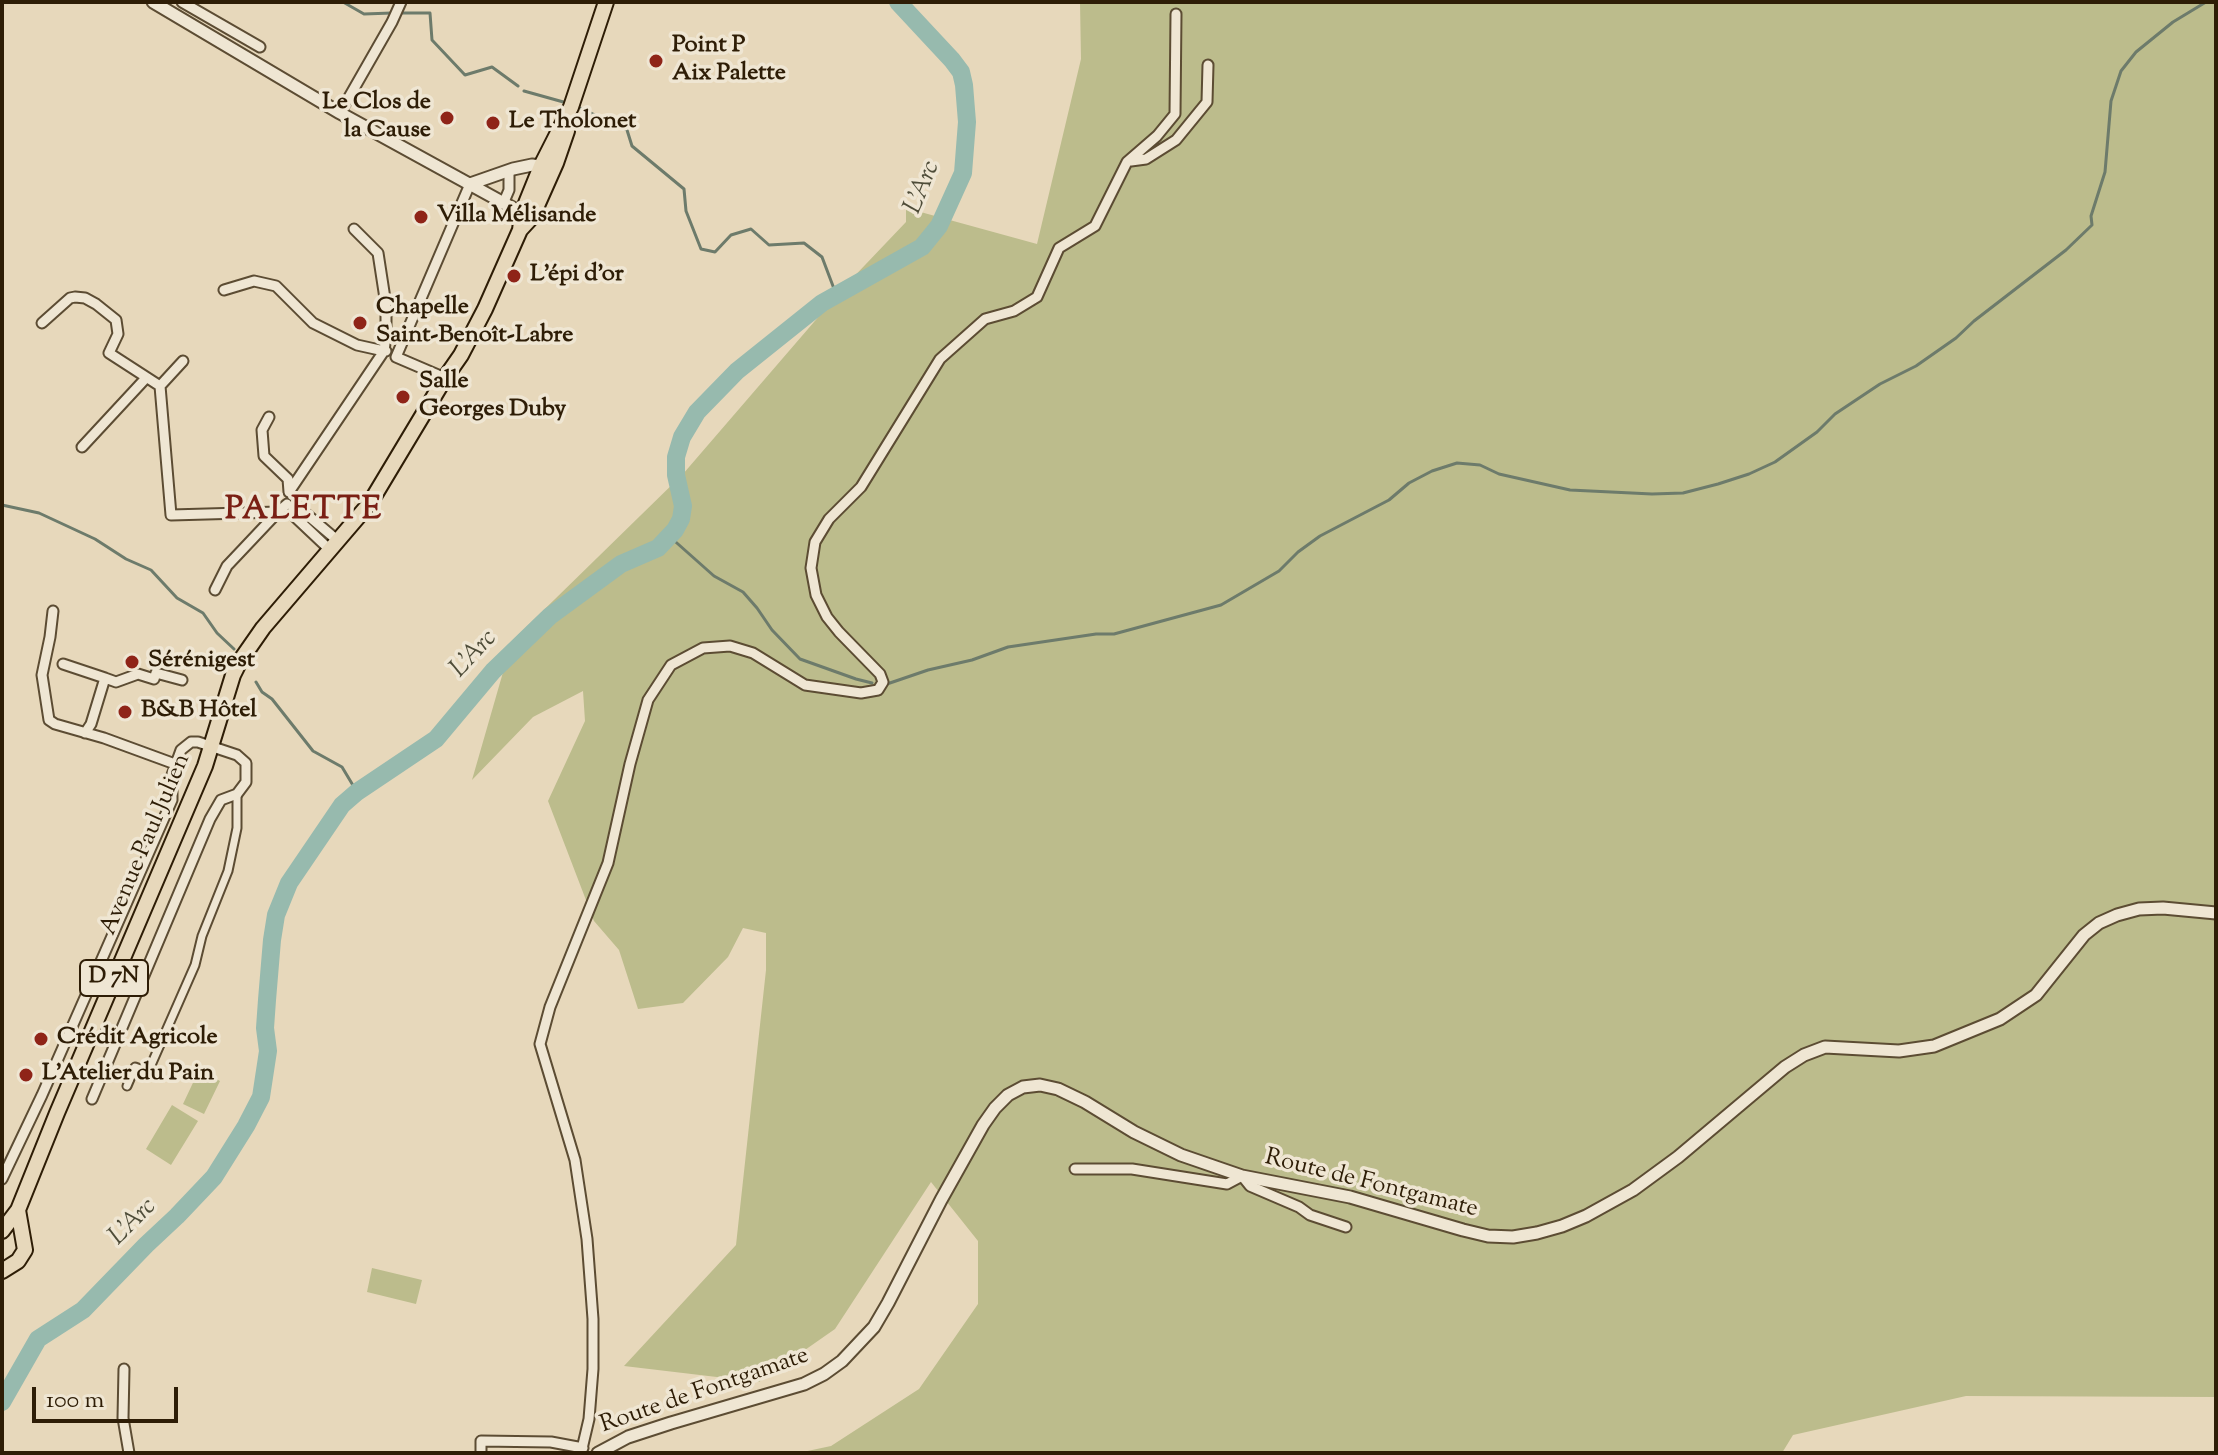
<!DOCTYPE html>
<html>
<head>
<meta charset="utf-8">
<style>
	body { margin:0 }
	#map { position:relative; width:2218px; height:1455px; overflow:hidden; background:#e7d8bb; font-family:"Sorts Mill Goudy",serif }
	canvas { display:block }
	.frame { position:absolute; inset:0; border:4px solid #2e1d06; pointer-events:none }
	.scale { position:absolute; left:32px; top:1387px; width:146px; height:36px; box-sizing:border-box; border:4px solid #2e1d06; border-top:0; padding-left:10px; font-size:24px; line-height:28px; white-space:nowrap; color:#2e1d06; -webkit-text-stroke:6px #efe6d3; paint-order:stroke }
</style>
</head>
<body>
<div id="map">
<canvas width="2218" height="1455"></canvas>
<div class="frame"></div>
<div class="scale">100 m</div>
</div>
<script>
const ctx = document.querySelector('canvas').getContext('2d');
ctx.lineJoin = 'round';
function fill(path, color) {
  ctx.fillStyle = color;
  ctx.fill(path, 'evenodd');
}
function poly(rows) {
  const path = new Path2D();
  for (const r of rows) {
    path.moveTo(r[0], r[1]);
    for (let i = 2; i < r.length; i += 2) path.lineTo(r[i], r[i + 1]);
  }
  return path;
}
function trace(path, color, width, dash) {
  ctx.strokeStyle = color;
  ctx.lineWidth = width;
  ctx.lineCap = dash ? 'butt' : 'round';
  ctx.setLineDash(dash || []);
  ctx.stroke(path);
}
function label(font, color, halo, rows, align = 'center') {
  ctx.font = font + ' "Sorts Mill Goudy",serif';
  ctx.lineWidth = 7;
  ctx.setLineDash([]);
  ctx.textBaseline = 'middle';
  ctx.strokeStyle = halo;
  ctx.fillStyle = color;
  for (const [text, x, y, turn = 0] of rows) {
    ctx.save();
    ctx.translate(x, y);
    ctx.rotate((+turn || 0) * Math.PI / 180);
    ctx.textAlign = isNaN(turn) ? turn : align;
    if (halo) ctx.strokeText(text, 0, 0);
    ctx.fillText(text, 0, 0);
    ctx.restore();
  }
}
const green = poly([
	[1080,2,2216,2,2216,1397,1966,1396,1793,1435,1782,1453,798,1453,831,1446,919,1389,978,1304,978,1241,931,1182,835,1329,759,1382,624,1366,736,1245,766,970,766,933,743,928,728,957,683,1003,638,1009,619,950,594,921,548,801,585,721,583,691,533,717,472,780,512,641,683,474,845,286,906,222,906,208,1037,244,1081,59],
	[199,1070,220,1081,204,1114,183,1104],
	[172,1105,198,1121,171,1165,146,1149],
	[372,1268,422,1280,416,1304,367,1292]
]);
const stream = poly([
	[343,2,364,14,392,13],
	[399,13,430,13,432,40,465,75,492,67,518,86],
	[524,91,567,103],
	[578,107,627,130,632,146,684,189,686,211,701,249,715,252,731,235,751,229,769,245,804,243,822,257,836,294],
	[2,505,39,513,95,539,126,559,151,570,177,598,203,613,217,633,234,649],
	[669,536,714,576,743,592,757,608,772,630,800,659,856,679,872,683],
	[256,682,262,692,272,699,313,751,342,767,357,792],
	[887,684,928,670,972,660,1008,647,1096,634,1114,634,1221,605,1279,571,1298,552,1320,536,1389,500,1409,483,1432,471,1457,463,1480,465,1499,474,1570,490,1652,494,1683,493,1718,484,1749,474,1775,462,1817,432,1835,414,1880,384,1916,366,1956,338,1974,321,2066,250,2092,225,2091,216,2105,172,2111,101,2121,71,2136,52,2173,22,2206,2]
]);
const river = poly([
	[2,1402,38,1339,83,1310,146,1245,177,1216,214,1177,246,1126,261,1097,268,1051,265,1028,267,1000,272,940,276,915,289,883,342,805,357,792,436,739,493,671,550,616,621,564,658,548,675,530,681,519,683,506,676,475,676,457,682,437,697,412,737,371,822,303,922,247,939,226,963,173,967,122,964,85,961,72,952,60,898,2]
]);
const pedestrian = poly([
	[127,1086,135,1067,148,1072,195,965,202,936,228,871,237,828,237,794]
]);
const minor = poly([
	[182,2,260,47],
	[340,113,392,22,401,2],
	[1131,161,1146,159,1176,140,1207,102,1208,65],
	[503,204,509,190,509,171],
	[224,290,254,281,276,286,313,323,357,345,384,351,386,336,386,305,378,253,354,229],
	[42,323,70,298,75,297,85,298,96,304,116,320,118,334,109,353,160,386,171,515,278,512,287,504],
	[445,378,396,357,470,184],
	[160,386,183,361],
	[269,417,262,430,264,456,288,479,289,492],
	[82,447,146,378],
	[289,492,384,351,386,351],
	[329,549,294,516,293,508,298,507,337,540],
	[215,590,227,566,278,512],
	[53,611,50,637,42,675,49,720,55,724,104,738,175,764],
	[63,664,105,678,91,724,85,733],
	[105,678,116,682,138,674,154,679,156,673,182,680],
	[1075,1169,1132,1169,1227,1184,1242,1176,1250,1186,1299,1207,1310,1215,1346,1227],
	[2,1179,42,1095,172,800,172,775,181,750,191,742,198,742,237,755,246,763,246,782,237,794,221,800,210,819,92,1099],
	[124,1369,123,1418,129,1453],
	[481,1453,481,1441,551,1442,583,1448],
	[581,1453,589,1419,593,1369,593,1319,587,1239,575,1160,540,1044,550,1007,608,863,630,764,648,700,671,665,703,648,730,646,753,653,805,685,861,693,878,690,883,682,880,674,839,632,827,617,816,595,811,568,815,542,829,519,861,487,940,359,985,319,1014,311,1037,297,1059,248,1095,226,1127,162,1157,136,1175,114,1176,14]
]);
const tertiary = poly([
	[153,2,340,113,522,213],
	[470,184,513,169,532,165,541,166,544,171],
	[598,1453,628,1437,671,1423,804,1384,824,1374,842,1361,874,1327,888,1303,941,1200,983,1125,995,1108,1008,1095,1023,1087,1040,1085,1058,1089,1085,1102,1134,1132,1181,1155,1242,1176,1350,1197,1463,1230,1488,1236,1513,1237,1537,1233,1562,1226,1586,1216,1633,1190,1678,1157,1785,1067,1804,1055,1825,1047,1899,1051,1934,1046,2000,1019,2036,995,2084,935,2099,923,2117,915,2139,909,2163,908,2216,913]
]);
const primary = poly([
	[520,230,532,217,556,163,567,131],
	[2,1231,18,1210,57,1113,205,766,233,675,240,661,263,628,370,503,445,378,461,355,485,309,520,230,522,213,541,166,571,107,606,2],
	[2,1271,18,1261,25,1250,18,1210]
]);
const markers = [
	[656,61,8,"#8f2418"],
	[447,118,8,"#8f2418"],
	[493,123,8,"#8f2418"],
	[421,217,8,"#8f2418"],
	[514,276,8,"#8f2418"],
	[360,323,8,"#8f2418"],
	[403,397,8,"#8f2418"],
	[132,662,8,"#8f2418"],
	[125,712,8,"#8f2418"],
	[41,1039,8,"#8f2418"],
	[26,1075,8,"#8f2418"]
];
const shields = [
	[114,978,68]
];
const shieldNames = [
	["D 7N",114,978]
];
const poiNames = [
	["Point P",672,47],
	["Aix Palette",672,75],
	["Le Clos de",431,104,"right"],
	["la Cause",431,132,"right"],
	["Le Tholonet",509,123],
	["Villa Mélisande",437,217],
	["L'épi d'or",530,276],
	["Chapelle",376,309],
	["Saint-Benoît-Labre",376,337],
	["Salle",419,383],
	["Georges Duby",419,411],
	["Sérénigest",148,662],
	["B&B Hôtel",141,712],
	["Crédit Agricole",57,1039],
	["L'Atelier du Pain",42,1075]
];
const streetNames = [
	["Avenue Paul Julien",147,845,-67],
	["Route de Fontgamate",1371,1185,14],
	["Route de Fontgamate",705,1392,-19]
];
const waterNames = [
	["L'Arc",924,188,-68],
	["L'Arc",475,655,-47],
	["L'Arc",134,1223,-45]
];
const districtNames = [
	["PALETTE",304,513]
];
fill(green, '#bcbc8c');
trace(stream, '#6d7b6b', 3);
trace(river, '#97baae', 18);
trace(pedestrian, '#5c4c33', 11);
trace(minor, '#5c4c33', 13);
trace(tertiary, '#5c4c33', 15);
trace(primary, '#2e1d06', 18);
trace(pedestrian, '#efe6d3', 7);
trace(minor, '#efe6d3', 9);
trace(tertiary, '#efe6d3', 11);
trace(primary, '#e7d8bb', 14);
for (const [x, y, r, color] of markers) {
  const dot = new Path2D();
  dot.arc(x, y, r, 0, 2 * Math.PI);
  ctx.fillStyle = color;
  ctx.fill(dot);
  trace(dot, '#efe6d3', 3);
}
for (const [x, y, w] of shields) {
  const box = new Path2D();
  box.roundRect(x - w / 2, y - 18, w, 36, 6);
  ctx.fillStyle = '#efe6d3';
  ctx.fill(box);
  trace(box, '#2e1d06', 2);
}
label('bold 22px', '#2e1d06', null, shieldNames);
label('bold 24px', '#2e1d06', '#efe6d3', poiNames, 'left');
label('24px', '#2e1d06', '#efe6d3', streetNames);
label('italic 26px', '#4e4c38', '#efe6d3', waterNames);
ctx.letterSpacing = '2px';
label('bold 32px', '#7a1f14', '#efe6d3', districtNames);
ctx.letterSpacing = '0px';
</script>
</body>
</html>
